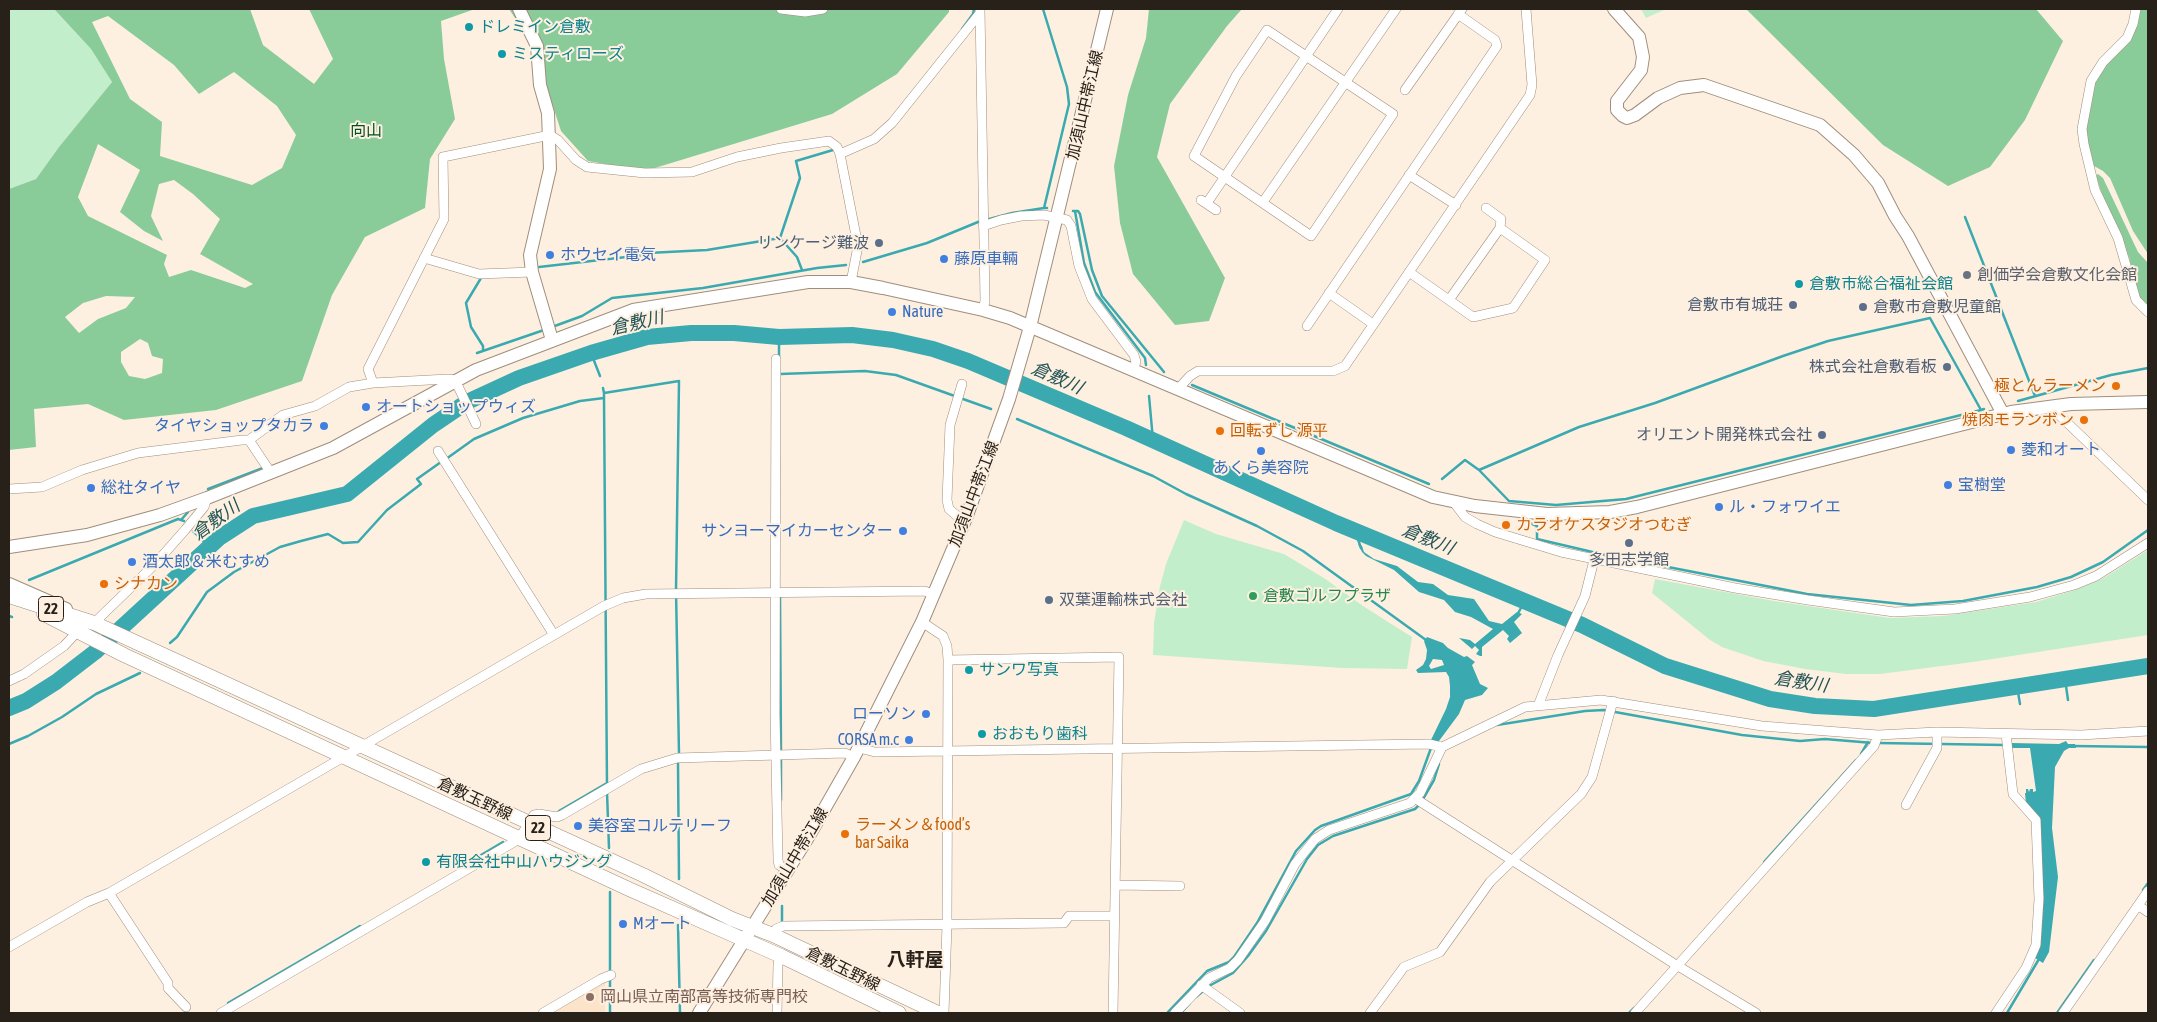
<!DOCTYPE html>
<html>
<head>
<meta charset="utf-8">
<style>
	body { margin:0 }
	#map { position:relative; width:2157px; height:1022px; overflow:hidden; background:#fef0e0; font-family:"Asap Condensed",sans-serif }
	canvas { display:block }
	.frame { position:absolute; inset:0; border:10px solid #272119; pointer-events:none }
</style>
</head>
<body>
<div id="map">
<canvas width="2157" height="1022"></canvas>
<div class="frame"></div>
</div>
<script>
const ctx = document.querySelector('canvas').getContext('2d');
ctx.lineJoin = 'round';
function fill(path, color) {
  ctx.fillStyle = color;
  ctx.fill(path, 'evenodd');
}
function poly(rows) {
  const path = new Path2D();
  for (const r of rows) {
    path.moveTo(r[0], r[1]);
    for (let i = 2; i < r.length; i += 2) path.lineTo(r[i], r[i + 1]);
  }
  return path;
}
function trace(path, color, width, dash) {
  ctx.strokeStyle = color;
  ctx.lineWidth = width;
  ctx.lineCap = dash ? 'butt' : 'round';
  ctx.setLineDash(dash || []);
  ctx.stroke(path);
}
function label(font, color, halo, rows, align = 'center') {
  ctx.font = font + ' "Asap Condensed","Noto Sans JP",sans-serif';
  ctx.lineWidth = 4;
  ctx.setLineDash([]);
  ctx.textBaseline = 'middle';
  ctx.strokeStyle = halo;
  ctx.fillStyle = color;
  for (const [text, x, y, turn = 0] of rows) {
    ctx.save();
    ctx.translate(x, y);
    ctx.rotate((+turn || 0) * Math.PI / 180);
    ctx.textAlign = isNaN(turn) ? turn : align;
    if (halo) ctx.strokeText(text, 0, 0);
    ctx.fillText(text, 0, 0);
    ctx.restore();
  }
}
const built = poly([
	[605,980,605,1013,547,1013]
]);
const green = poly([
	[9,9,55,10,91,49,112,82,59,147,36,179,9,189],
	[1641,9,1666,9,1646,18],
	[1184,520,1216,534,1284,554,1324,578,1363,606,1412,637,1407,669,1342,668,1153,655,1154,623,1160,586,1166,564],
	[2148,550,2148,635,1973,662,1880,674,1846,674,1805,669,1763,661,1722,647,1710,640,1652,593,1655,579,1774,601,1890,618,1943,616,2036,602,2072,591,2102,579]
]);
const forest = poly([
	[50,9,250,9,263,45,314,84,333,59,309,9,475,9,441,21,444,59,455,119,430,159,425,208,365,237,332,295,302,381,216,410,124,420,88,404,34,409,36,447,9,450,9,189,36,179,59,147,112,82,91,49,55,10],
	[108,16,174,65,199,94,234,72,277,106,296,135,282,168,252,185,160,156,162,122,130,99,92,22],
	[98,144,140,170,120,212,144,231,163,241,151,216,159,184,174,180,193,194,220,219,200,254,253,284,245,288,191,270,169,277,164,264,167,255,88,216,78,197],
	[106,296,135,297,126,308,98,319,79,333,65,317,83,303],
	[140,339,148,343,152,356,163,359,162,373,145,379,129,376,121,362,121,352],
	[509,9,949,9,949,12,897,74,832,114,645,171,588,161,561,131,533,45],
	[1149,9,1242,9,1227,26,1170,104,1157,157,1225,278,1209,321,1175,325,1133,274,1120,223,1114,166,1128,95,1146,38],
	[1746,9,2036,9,2063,41,2025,120,1990,167,1948,186,1883,145],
	[2140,9,2148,9,2148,254,2133,231,2110,178,2103,171,2094,166,2087,143,2086,128,2094,85,2100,70,2138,21],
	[2098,174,2103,178,2138,252,2148,263,2148,307,2139,300,2129,257,2102,194,2096,176]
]);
const water = poly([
	[1358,544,1362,546,1364,552,1374,559,1397,566,1418,582,1433,584,1448,595,1474,599,1489,621,1502,624,1517,612,1522,614,1514,622,1522,633,1510,643,1507,639,1509,636,1503,630,1482,647,1482,656,1480,656,1476,654,1479,650,1475,646,1472,649,1459,638,1470,640,1475,644,1493,629,1471,617,1455,612,1444,600,1419,592,1394,570,1366,556,1362,552],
	[1427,637,1443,643,1448,648,1464,657,1467,656,1475,662,1472,665,1480,684,1488,688,1482,695,1465,700,1459,714,1439,741,1430,742,1446,709,1450,697,1450,686,1449,677,1446,672,1418,673,1416,670,1423,665,1426,659,1427,650,1424,641],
	[1433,659,1442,660,1444,665,1431,669,1429,666],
	[2066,741,2068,744,2075,744,2076,748,2069,748,2064,751,2055,767,2052,828,2058,877,2049,952,2043,963,2035,958,2043,894,2038,818,2026,804,2025,793,2026,793,2026,789,2028,789,2029,792,2030,789,2033,789,2033,792,2036,791,2030,748,2012,748,2012,743,2059,744]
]);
const stream = poly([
	[1043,9,1067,87,1069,104,1044,208,1047,208],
	[962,29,973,14,974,9],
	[1073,211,1078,211,1080,214,1092,270,1102,296,1164,372],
	[1075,211,1084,263,1095,292,1145,358,1146,365],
	[1965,217,2035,396],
	[780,238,800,178,796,161,833,150],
	[863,262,927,243,978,222,1012,213,1044,208],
	[539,267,644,255,648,253,707,250,780,238,797,257,802,270],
	[481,278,466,303,471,327,483,346,483,351],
	[552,327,582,316,612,298,703,288,817,268,846,265],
	[779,337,779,358],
	[477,353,544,330],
	[591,353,600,376],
	[780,374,865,371,896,375,991,409],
	[1192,385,1429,484],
	[603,388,604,393],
	[1149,396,1153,440],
	[604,398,607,786],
	[2018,401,2111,375,2148,368],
	[1017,419,1153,476,1186,494,1257,526,1303,551,1426,640],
	[446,459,474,439,523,418,580,401,604,398,604,393,679,381,676,590,679,754],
	[1479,470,1579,427,1655,403,1783,356,1828,341,1930,318,1981,410,1984,409],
	[1442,479,1465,460,1479,470,1509,501],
	[208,489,263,468],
	[1509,501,1556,505,1626,499,1981,410],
	[181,520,188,512],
	[1523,520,1537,526,1537,539,1601,554,1807,594,1911,605,1963,601,2037,587,2071,577,2103,562,2148,530],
	[193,531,210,547],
	[1355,531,1361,548],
	[29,580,178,519,184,521],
	[780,596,781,753],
	[1517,615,1525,601],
	[9,616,12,617],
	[170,643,177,637,207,592,234,572,280,547,301,541,328,534,343,543,358,542,387,510,421,484,417,479,441,462],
	[2065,679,2068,700],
	[2017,686,2020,704],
	[1497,725,1585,711,1604,710,1742,735,1800,741,1825,739,1873,743],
	[1878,743,2005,745],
	[9,744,28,736,62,717,96,694,140,673],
	[2073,746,2148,747],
	[1861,754,1868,742],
	[781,758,781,800],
	[678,763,679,879],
	[607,792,609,848],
	[1423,799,1434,780,1439,764],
	[559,811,607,783],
	[1764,862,1856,760],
	[459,868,503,842],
	[2143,890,2148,883],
	[610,892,610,973],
	[782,906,782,924],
	[678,925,680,1013],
	[610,979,610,1013],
	[1196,997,1209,986,1233,973,1248,956,1266,931,1307,859,1318,845,1333,836,1415,809,1420,804],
	[228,1003,360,926],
	[1167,1013,1207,971,1229,962,1234,957,1257,923,1296,851,1315,830,1321,826,1411,794,1419,781,1431,748],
	[1181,1013,1190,1003],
	[1629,1013,1634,1008],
	[2007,1013,2039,959],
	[2057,1013,2094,960]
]);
const river = poly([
	[9,708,26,701,56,682,95,652,219,538,253,516,347,494,433,425,467,402,519,378,591,353,647,337,691,333,734,333,779,337,852,335,893,340,933,349,968,361,1126,428,1336,523,1582,625,1665,666,1770,699,1815,706,1874,709,2148,666]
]);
const street = poly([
	[781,9,805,12,823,9],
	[980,9,985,301,983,310],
	[2136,9,2133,24,2127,38,2103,62,2091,81,2082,129,2084,144,2095,190,2118,238,2136,300,2148,312],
	[1267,30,1393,114,1311,236,1194,156,1236,76,1267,30],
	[1405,90,1462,9],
	[840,154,874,139,892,123,980,13],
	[1409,175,1456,205],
	[1201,200,1216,210],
	[1263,202,1396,9],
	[1207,203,1338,9],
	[983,226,1001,220,1021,216,1044,215,1067,220,1071,226,1079,266,1092,299,1134,355,1136,362,1133,370],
	[424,258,479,274,532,272],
	[1409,272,1473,317,1513,308,1545,260,1500,228],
	[1329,293,1373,324],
	[1449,300,1500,228,1501,219,1486,208],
	[1307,326,1497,46,1495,40,1458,14],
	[776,359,775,714,778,860,779,865,787,870],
	[373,383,368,369,444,219,443,157,550,135,558,140,576,160,587,167,645,173,692,172,737,157,781,148,829,141,837,147,840,154,858,246,851,282],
	[962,384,950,425,947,500,949,509,956,515,966,518],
	[1178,389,1190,376,1198,371,1333,371,1345,366,1530,95,1532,85,1526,9],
	[2054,406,2057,413,2148,500],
	[249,440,283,415,315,406,349,387,373,383,448,379,455,380,476,424],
	[438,451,554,635],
	[9,489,42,487,82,470,138,453,242,440,249,440,271,473],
	[1453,501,1465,517,1477,524,1495,532,1561,552,1735,588,1808,600,1894,612,1955,609,2030,597,2074,585,2096,576,2148,543],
	[922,622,943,636,947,646,948,660,947,925,944,1013],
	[94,623,155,564,185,530,204,507,207,498],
	[948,660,1119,657,1113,1013],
	[9,681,24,674,64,646,78,631],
	[1538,706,1558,655,1585,596,1594,560],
	[859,748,875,752,1429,744,1442,747],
	[1416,799,1673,963,1756,1013],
	[1906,805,1937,748,1937,732],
	[1115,885,1180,886],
	[109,893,168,983,168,988,186,1007],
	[2139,906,2148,912],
	[776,929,783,926,1064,923,1069,916,1115,916],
	[9,947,87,902,109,893,604,606,623,598,646,594,925,591,934,595],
	[1201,985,1240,1013],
	[221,1013,514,842,520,837,534,815,539,814,557,817,562,815,641,769,677,758,845,753,854,757],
	[543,1013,601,979,611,975],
	[777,1013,778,964,781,956],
	[1175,1013,1209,978,1230,968,1238,960,1265,921,1295,864,1315,839,1329,830,1410,803,1420,793,1442,747,1525,707,1601,700,1762,726,1878,735,1937,732,2081,735,2148,731],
	[1370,1013,1404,967,1440,952,1490,882,1581,794,1592,777,1613,701],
	[1635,1013,1874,746,1878,735],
	[1996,1013,2026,968,2036,945,2039,899,2036,820,2013,794,2006,734],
	[2063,1013,2148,891]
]);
const secondary = poly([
	[519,9,537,46,540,85,548,113,550,169,530,255,532,272,552,340],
	[1614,9,1639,37,1643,57,1641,70,1617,101,1617,110,1623,116,1627,118,1635,115,1658,98,1680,88,1704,85,1820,125,1854,155,1878,183,1895,216,1908,236,2003,414],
	[9,547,87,535,160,515,207,498,333,448,476,370,633,310,808,282,851,282,883,288,983,310,1010,318,1433,497,1475,506,1547,514,1610,512,1637,507,2011,412,2071,404,2148,402],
	[9,584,66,609],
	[699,1013,810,834,854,757,922,622,966,518,1009,399,1030,327,1107,9]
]);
const primary = poly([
	[9,596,94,623,643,875,732,919,773,935,938,1013],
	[44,614,124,655,631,890,781,956,899,1013]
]);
const markers = [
	[469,27,5,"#0f9aa8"],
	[502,54,5,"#0f9aa8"],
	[879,243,5,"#5c6f8a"],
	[550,255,5,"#3f7fe0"],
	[944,259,5,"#3f7fe0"],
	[1967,275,5,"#6b7280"],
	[1799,284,5,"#0f9aa8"],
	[1793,305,5,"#5c6f8a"],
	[1863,307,5,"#5c6f8a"],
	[892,312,5,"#3f7fe0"],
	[1947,367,5,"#5c6f8a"],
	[2116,386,5,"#e8710a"],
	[366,407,5,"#3f7fe0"],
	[2084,420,5,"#e8710a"],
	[324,426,5,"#3f7fe0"],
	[1220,431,5,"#e8710a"],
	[1822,435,5,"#5c6f8a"],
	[2011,450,5,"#3f7fe0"],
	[1261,451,5,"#3f7fe0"],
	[1948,485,5,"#3f7fe0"],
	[91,488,5,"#3f7fe0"],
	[1719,507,5,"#3f7fe0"],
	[1506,525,5,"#e8710a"],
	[903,531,5,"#3f7fe0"],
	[1629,543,5,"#5c6f8a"],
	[132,562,5,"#3f7fe0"],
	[104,584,5,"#e8710a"],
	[1253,596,5,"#2e9e5b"],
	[1049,600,5,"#5c6f8a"],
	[969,670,5,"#0f9aa8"],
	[926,714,5,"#3f7fe0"],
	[982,734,5,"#0f9aa8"],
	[909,740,5,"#3f7fe0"],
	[578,826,5,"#3f7fe0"],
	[845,834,5,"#e8710a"],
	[426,862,5,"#0f9aa8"],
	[623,924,5,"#3f7fe0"],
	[590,997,5,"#8d6e63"]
];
const shields = [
	[51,609,25],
	[538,828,25]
];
const shieldNames = [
	["22",51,609],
	["22",538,828]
];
const cultureNames = [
	["ドレミイン倉敷",479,27],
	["ミスティローズ",512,54],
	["倉敷市総合福祉会館",1809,284],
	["サンワ写真",979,670],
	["おおもり歯科",992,734],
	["有限会社中山ハウジング",436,862]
];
const streetNames = [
	["加須山中帯江線",1085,105,-77],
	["加須山中帯江線",974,494,-69],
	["倉敷玉野線",475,799,25],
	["加須山中帯江線",795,857,-59],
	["倉敷玉野線",843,969,26]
];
const parkNames = [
	["向山",366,131]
];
const serviceNames = [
	["リンケージ難波",869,243],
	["倉敷市有城荘",1783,305],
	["倉敷市倉敷児童館",1873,307,"left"],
	["株式会社倉敷看板",1937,367],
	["オリエント開発株式会社",1812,435],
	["多田志学館",1629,560,"center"],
	["双葉運輸株式会社",1059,600,"left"]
];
const shopNames = [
	["ホウセイ電気",560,255],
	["藤原車輛",954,259],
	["Nature",902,312],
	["オートショップウィズ",376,407],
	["タイヤショップタカラ",314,426,"right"],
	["菱和オート",2021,450],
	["あくら美容院",1261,468,"center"],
	["宝樹堂",1958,485],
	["総社タイヤ",101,488],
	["ル・フォワイエ",1729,507],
	["サンヨーマイカーセンター",893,531,"right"],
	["酒太郎＆米むすめ",142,562],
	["ローソン",916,714,"right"],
	["CORSA m.c",899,740,"right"],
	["美容室コルテリーフ",588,826],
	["Mオート",633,924]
];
const worshipNames = [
	["創価学会倉敷文化会館",1977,275]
];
const foodNames = [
	["極とんラーメン",2106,386,"right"],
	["焼肉モランボン",2074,420,"right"],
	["回転ずし 源平",1230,431],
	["カラオケスタジオつむぎ",1516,525],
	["シナカン",114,584],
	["ラーメン＆food’s",855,825],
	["bar Saika",855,843]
];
const leisureNames = [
	["倉敷ゴルフプラザ",1263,596]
];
const educationNames = [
	["岡山県立南部高等技術専門校",600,997]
];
const waterNames = [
	["倉敷川",637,323,-13],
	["倉敷川",1057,378,24],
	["倉敷川",216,520,-36],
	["倉敷川",1428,539,22],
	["倉敷川",1801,682,9]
];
const quarterNames = [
	["八軒屋",915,960]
];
fill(built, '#fce4cb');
fill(green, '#c3eecb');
fill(forest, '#8acc99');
fill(water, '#3aaab0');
trace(stream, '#3aaab0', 2.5);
trace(river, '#3aaab0', 16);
trace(street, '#9f8e7d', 10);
trace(secondary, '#9f8e7d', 14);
trace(primary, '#9f8e7d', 15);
trace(street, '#fff', 9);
trace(secondary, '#fff', 12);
trace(primary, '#fff', 14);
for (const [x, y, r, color] of markers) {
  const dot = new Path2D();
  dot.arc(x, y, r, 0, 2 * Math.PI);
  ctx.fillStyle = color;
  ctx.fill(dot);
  trace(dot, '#fef0e0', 2);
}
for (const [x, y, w] of shields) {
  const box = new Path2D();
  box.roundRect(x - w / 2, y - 12.5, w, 25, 4);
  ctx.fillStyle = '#fef0e0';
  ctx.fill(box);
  trace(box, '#272119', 1);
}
label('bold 15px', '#272119', null, shieldNames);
label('16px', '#0d838f', '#fef0e0', cultureNames, 'left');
label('16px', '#272119', '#fef0e0', streetNames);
label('16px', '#015123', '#fef0e0', parkNames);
label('16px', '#4e5e75', '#fef0e0', serviceNames, 'right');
label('16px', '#366cbe', '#fef0e0', shopNames, 'left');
label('16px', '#5b616d', '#fef0e0', worshipNames, 'left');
label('16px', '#c56008', '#fef0e0', foodNames, 'left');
label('16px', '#27864d', '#fef0e0', leisureNames, 'left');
label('16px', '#785e54', '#fef0e0', educationNames, 'left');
label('italic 18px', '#255457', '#fef0e0', waterNames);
label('bold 19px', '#272119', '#fef0e0', quarterNames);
</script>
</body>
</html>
